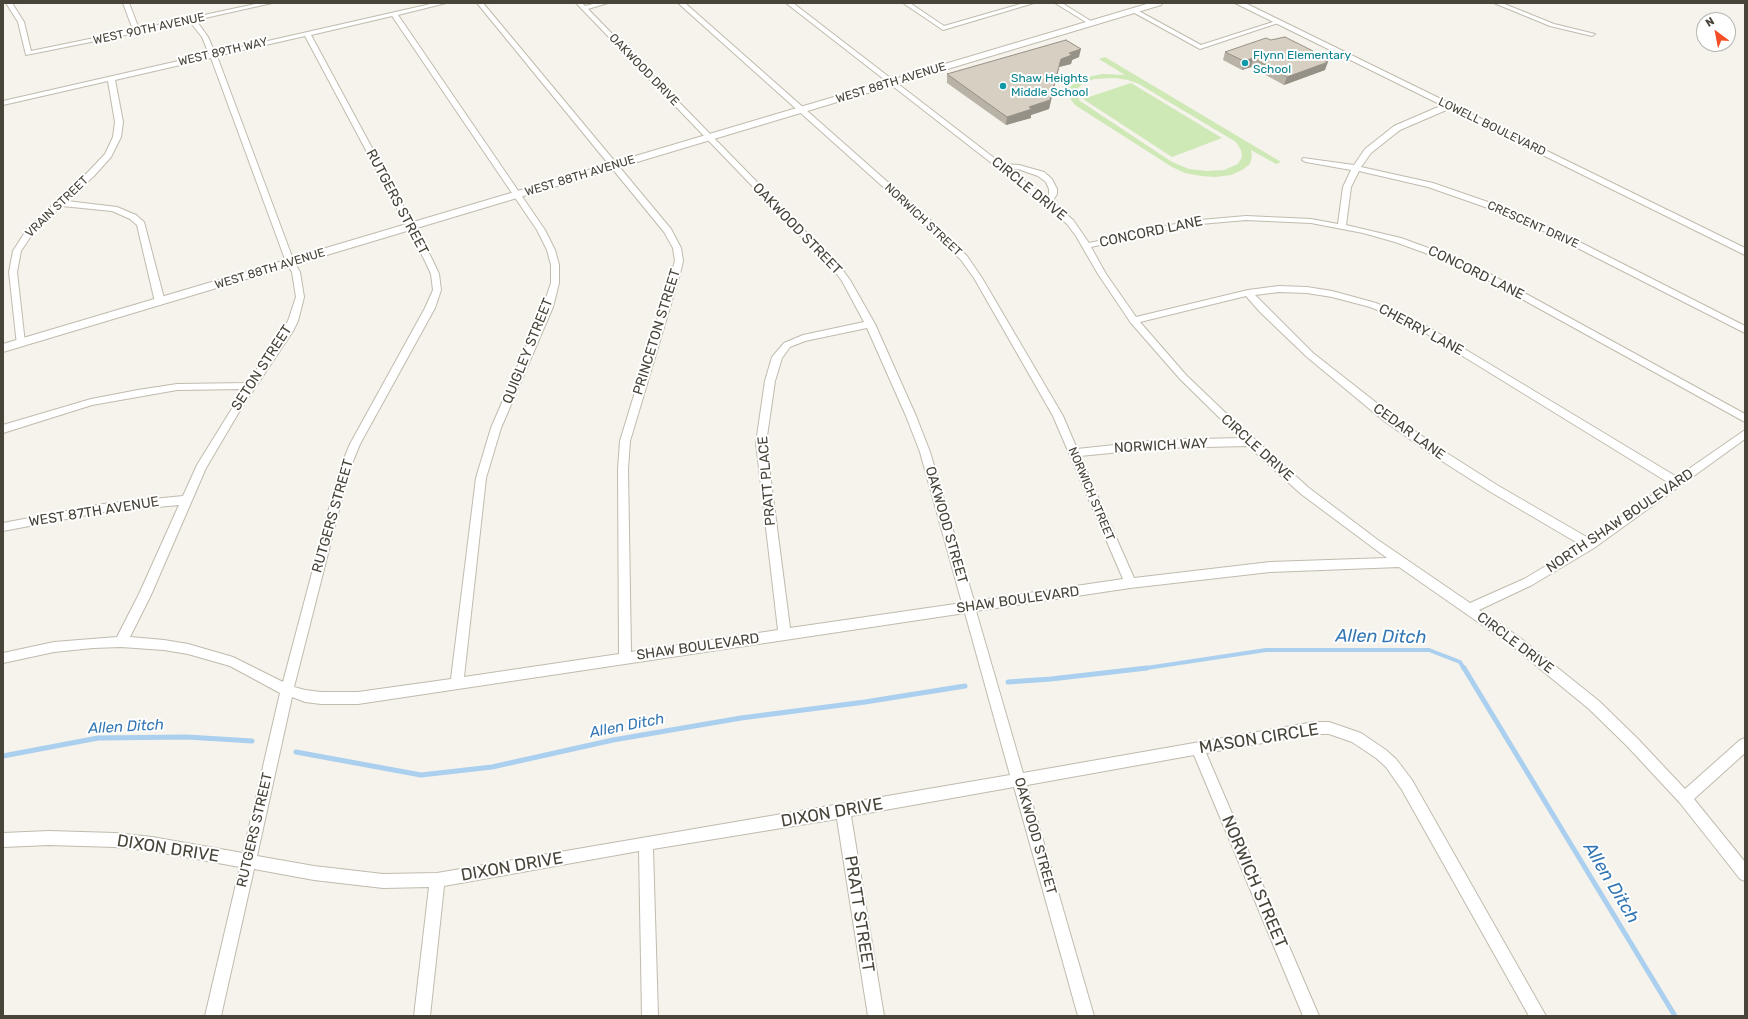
<!DOCTYPE html>
<html>
<head>
<meta charset="utf-8">
<style>
	body { margin:0 }
	#map { position:relative; width:1748px; height:1019px; overflow:hidden; background:#f5f3eb; font-family:Rubik,sans-serif }
	canvas { display:block }
	.frame { position:absolute; inset:0; border:4px solid #494439; pointer-events:none }
	.north { position:absolute; left:1696px; top:12px; width:40px; height:40px; box-sizing:border-box; background:#fff; border:1px solid #b6b4b0; border-radius:50%; rotate:328deg; font-size:11px; font-weight:700; line-height:16px; text-align:center; color:#494439 }
	.north::after { content:''; display:block; margin:auto; width:14px; height:18px; background:#f44e24; clip-path:polygon(50% 0,100% 100%,50% 72%,0 100%) }
</style>
</head>
<body>
<div id="map">
<canvas width="1748" height="1019"></canvas>
<div class="frame"></div>
<div class="north">N</div>
</div>
<script>
const ctx = document.querySelector('canvas').getContext('2d');
ctx.lineJoin = 'round';
function fill(path, color) {
  ctx.fillStyle = color;
  ctx.fill(path, 'evenodd');
}
function poly(rows) {
  const path = new Path2D();
  for (const r of rows) {
    path.moveTo(r[0], r[1]);
    for (let i = 2; i < r.length; i += 2) path.lineTo(r[i], r[i + 1]);
  }
  return path;
}
function trace(path, color, width, dash) {
  ctx.strokeStyle = color;
  ctx.lineWidth = width;
  ctx.lineCap = dash ? 'butt' : 'round';
  ctx.setLineDash(dash || []);
  ctx.stroke(path);
}
function label(font, color, halo, rows, align = 'center') {
  ctx.font = font + ' Rubik,sans-serif';
  ctx.lineWidth = 4;
  ctx.setLineDash([]);
  ctx.textBaseline = 'middle';
  ctx.strokeStyle = halo;
  ctx.fillStyle = color;
  for (const [text, x, y, turn = 0] of rows) {
    ctx.save();
    ctx.translate(x, y);
    ctx.rotate((+turn || 0) * Math.PI / 180);
    ctx.textAlign = isNaN(turn) ? turn : align;
    if (halo) ctx.strokeText(text, 0, 0);
    ctx.fillText(text, 0, 0);
    ctx.restore();
  }
}
const green = poly([
	[1105,57,1281,162,1276,164,1251,150,1252,156,1250,164,1242,170,1231,175,1215,177,1201,176,1185,173,1172,167,1075,105,1069,97,1069,88,1079,79,1102,74,1125,75,1099,59],
	[1115,78,1128,80,1139,84,1236,142,1241,150,1242,157,1238,164,1224,170,1207,171,1189,169,1172,162,1080,101,1077,94,1078,88,1084,83,1094,79],
	[1131,83,1222,138,1172,157,1083,99]
]);
const streamFar1 = poly([
	[1140,669,1266,650,1429,650,1460,662,1464,669]
]);
const stream = poly([
	[1464,668,1675,1016],
	[1008,682,1051,679,1147,668],
	[296,752,421,775,492,767,613,740,741,718,865,702,965,686],
	[3,756,98,738,187,737,252,741]
]);
const minor = poly([
	[6,3,12,3,24,22,31,51,133,30,123,3,129,3,139,29,260,3,272,3,196,20,208,37,215,53,435,3,446,3,398,15,545,230,555,250,559,265,559,283,553,307,501,428,486,478,464,677,619,654,618,469,620,441,675,261,673,248,664,232,477,3,483,3,671,229,681,248,683,261,680,274,630,441,628,469,631,652,778,630,756,443,765,381,772,357,784,343,803,335,864,322,842,281,836,273,576,3,582,3,585,6,597,3,608,3,588,9,842,269,850,280,875,324,916,416,930,452,974,601,1123,579,1053,416,974,278,961,260,919,219,678,3,685,3,925,215,967,256,982,278,1063,416,1077,449,1161,440,1240,438,1180,379,1131,323,1098,274,1076,236,1067,224,1048,207,786,3,793,3,1002,164,1019,165,1044,172,1052,179,1057,189,1057,194,1052,202,1073,220,1089,243,1189,221,1246,216,1311,219,1338,224,1343,187,1351,170,1306,162,1302,160,1303,158,1354,165,1365,149,1394,126,1445,104,1451,104,1451,108,1400,130,1371,153,1361,167,1433,183,1511,210,1554,229,1745,326,1745,333,1548,233,1505,214,1428,187,1359,171,1351,187,1346,225,1401,238,1456,258,1488,273,1745,414,1745,422,1482,277,1450,262,1395,242,1363,233,1311,223,1246,220,1189,225,1091,247,1106,274,1136,317,1248,290,1279,286,1307,287,1332,291,1376,303,1428,327,1677,477,1745,430,1745,439,1594,548,1532,585,1479,610,1519,637,1599,701,1638,739,1685,789,1740,740,1745,738,1745,753,1694,799,1745,862,1745,881,1740,879,1680,803,1628,747,1589,709,1511,645,1399,567,1270,572,1130,588,976,611,1023,773,1314,722,1329,722,1361,733,1386,750,1396,759,1412,780,1546,1016,1529,1016,1402,790,1386,767,1376,758,1352,742,1329,734,1314,734,1206,753,1319,1016,1303,1016,1194,755,1027,785,1094,1016,1078,1016,1014,787,851,816,884,1016,868,1016,837,819,653,849,658,1016,642,1016,639,851,444,886,430,1016,414,1016,429,887,383,888,314,880,254,869,221,1016,205,1016,240,867,152,851,115,847,49,845,3,847,3,833,49,831,115,833,152,837,243,853,280,693,230,666,188,654,164,650,121,647,93,648,54,652,3,663,3,653,54,642,117,637,139,594,179,505,103,512,3,531,3,523,103,504,183,496,197,465,244,389,177,390,92,405,3,433,3,425,91,399,138,390,177,384,248,383,288,321,296,297,292,272,286,262,211,58,115,80,123,122,121,137,111,157,94,176,67,201,117,207,136,215,144,222,165,302,160,305,155,302,137,225,130,219,112,211,62,206,33,233,21,251,17,272,25,343,23,345,17,345,9,272,13,251,27,229,88,172,105,154,113,137,115,122,108,81,3,105,3,101,209,54,202,37,190,22,26,55,18,22,6,3],
	[392,16,537,230,547,250,551,265,551,283,543,307,491,428,476,478,451,679,358,692,321,692,305,690,294,687,349,471,360,444,435,308,441,290,439,274,432,259,311,35,392,16],
	[305,36,424,259,431,274,433,290,425,308,350,444,339,471,283,682,233,657,188,644,164,640,130,637,151,595,206,468,239,412,293,331,298,321,304,297,300,272,294,262,217,56,305,36],
	[1009,169,1018,169,1038,176,1046,182,1049,189,1049,194,1047,198,1009,169],
	[1279,292,1307,293,1332,297,1370,307,1394,317,1422,331,1669,483,1590,539,1497,485,1442,450,1392,415,1313,353,1255,295,1279,292],
	[1246,296,1260,312,1307,357,1384,421,1434,456,1489,491,1581,545,1524,579,1470,603,1378,540,1309,488,1231,418,1186,375,1140,322,1246,296],
	[867,328,906,416,920,452,962,603,790,628,766,443,775,381,782,358,790,347,805,341,867,328],
	[1248,446,1301,494,1387,558,1270,562,1134,578,1080,456,1161,448,1248,446],
	[965,613,1010,775,437,873,383,874,314,866,257,856,292,697,305,702,321,704,358,704,965,613],
	[903,3,910,3,944,26,1024,3,1034,3,943,30,903,3],
	[1055,3,1062,3,1094,23,1089,24,1055,3],
	[1494,3,1502,3,1554,24,1595,34,1592,36,1550,26,1494,3],
	[1131,9,1135,9,1201,45,1276,21,1281,22,1200,49,1131,11,1131,9]
]);
const tertiary = poly([
	[1150,3,1162,3,1161,5,3,352,3,344,1150,3],
	[1235,3,1245,3,1745,248,1745,255,1235,3]
]);
const wall = poly([
	[1313,51,1312,54,1325,70,1284,85,1251,67,1242,70,1223,60,1225,52],
	[1079,57,1072,60,1071,64,1059,67,1049,109,1031,115,1031,118,1006,125,947,83,947,74]
]);
const shadedWall = poly([
	[1081,49,1079,57,1072,60,1071,64,1059,67,1049,109,1031,115,1031,118,1006,125,1007,117,1029,107,1061,59,1069,53],
	[1253,58,1251,67,1242,70,1244,61],
	[1328,62,1325,70,1284,85,1287,77]
]);
const building = poly([
	[1285,37,1313,51,1309,53,1328,62,1287,77,1253,58,1244,61,1225,52,1266,38,1271,40,1285,37],
	[1066,40,1081,49,1069,53,1072,55,1061,59,1050,100,1029,107,1032,109,1007,117,947,74,1066,40]
]);
const markers = [
	[1245,63,4,"#0f9aa8"],
	[1003,86,4,"#0f9aa8"]
];
const farStreetnames = [
	["WEST 90TH AVENUE",149,29,-12],
	["WEST 89TH WAY",223,52,-13],
	["OAKWOOD DRIVE",644,70,46],
	["WEST 88TH AVENUE",891,83,-17],
	["LOWELL BOULEVARD",1492,127,26],
	["WEST 88TH AVENUE",580,176,-17],
	["VRAIN STREET",57,207,-44],
	["NORWICH STREET",923,220,43],
	["CRESCENT DRIVE",1533,225,24],
	["WEST 88TH AVENUE",270,269,-17],
	["NORWICH STREET",1091,494,67]
];
const farCulturenames = [
	["Flynn Elementary",1253,56],
	["School",1253,70],
	["Shaw Heights",1011,79],
	["Middle School",1011,93]
];
const streetNames = [
	["CIRCLE DRIVE",1029,189,39],
	["RUTGERS STREET",397,202,62],
	["OAKWOOD STREET",797,229,46],
	["CONCORD LANE",1151,232,-12],
	["CONCORD LANE",1476,273,26],
	["CHERRY LANE",1421,330,28],
	["PRINCETON STREET",657,332,-73],
	["QUIGLEY STREET",528,351,-68],
	["SETON STREET",262,368,-57],
	["CEDAR LANE",1409,432,36],
	["NORWICH WAY",1161,446,-3],
	["CIRCLE DRIVE",1257,448,42],
	["PRATT PLACE",767,481,-95],
	["WEST 87TH AVENUE",94,512,-9],
	["RUTGERS STREET",333,516,-74],
	["NORTH SHAW BOULEVARD",1620,521,-34],
	["OAKWOOD STREET",946,525,74],
	["SHAW BOULEVARD",1018,600,-8],
	["CIRCLE DRIVE",1515,643,37],
	["SHAW BOULEVARD",698,647,-8],
	["RUTGERS STREET",255,830,-77],
	["OAKWOOD STREET",1035,836,74]
];
const waterNames = [
	["Allen Ditch",627,726,-11],
	["Allen Ditch",126,727,-3]
];
const nearStreetnames = [
	["MASON CIRCLE",1259,739,-9],
	["DIXON DRIVE",832,813,-10],
	["DIXON DRIVE",168,849,9],
	["DIXON DRIVE",512,867,-10],
	["NORWICH STREET",1254,882,67],
	["PRATT STREET",859,914,81]
];
const nearWaternames = [
	["Allen Ditch",1381,637,1],
	["Allen Ditch",1611,883,59]
];
fill(green, '#cee8b6');
trace(streamFar1, '#aacfef', 4);
trace(stream, '#aacfef', 5);
trace(minor, '#c1bbae', 2);
trace(tertiary, '#c1bbae', 2);
fill(minor, '#fff');
fill(tertiary, '#fff');
fill(wall, '#b9b2a6');
fill(shadedWall, '#969187');
fill(building, '#d7cfc1');
trace(building, '#969187', 1);
for (const [x, y, r, color] of markers) {
  const dot = new Path2D();
  dot.arc(x, y, r, 0, 2 * Math.PI);
  ctx.fillStyle = color;
  ctx.fill(dot);
  trace(dot, '#fff', 1.5);
}
label('12px', '#494439', '#fff', farStreetnames);
label('12px', '#0d838f', '#fff', farCulturenames, 'left');
label('14px', '#494439', '#fff', streetNames);
label('italic 15px', '#3477b4', '#fff', waterNames);
label('17px', '#494439', '#fff', nearStreetnames);
label('italic 18px', '#3477b4', '#fff', nearWaternames);
</script>
</body>
</html>
